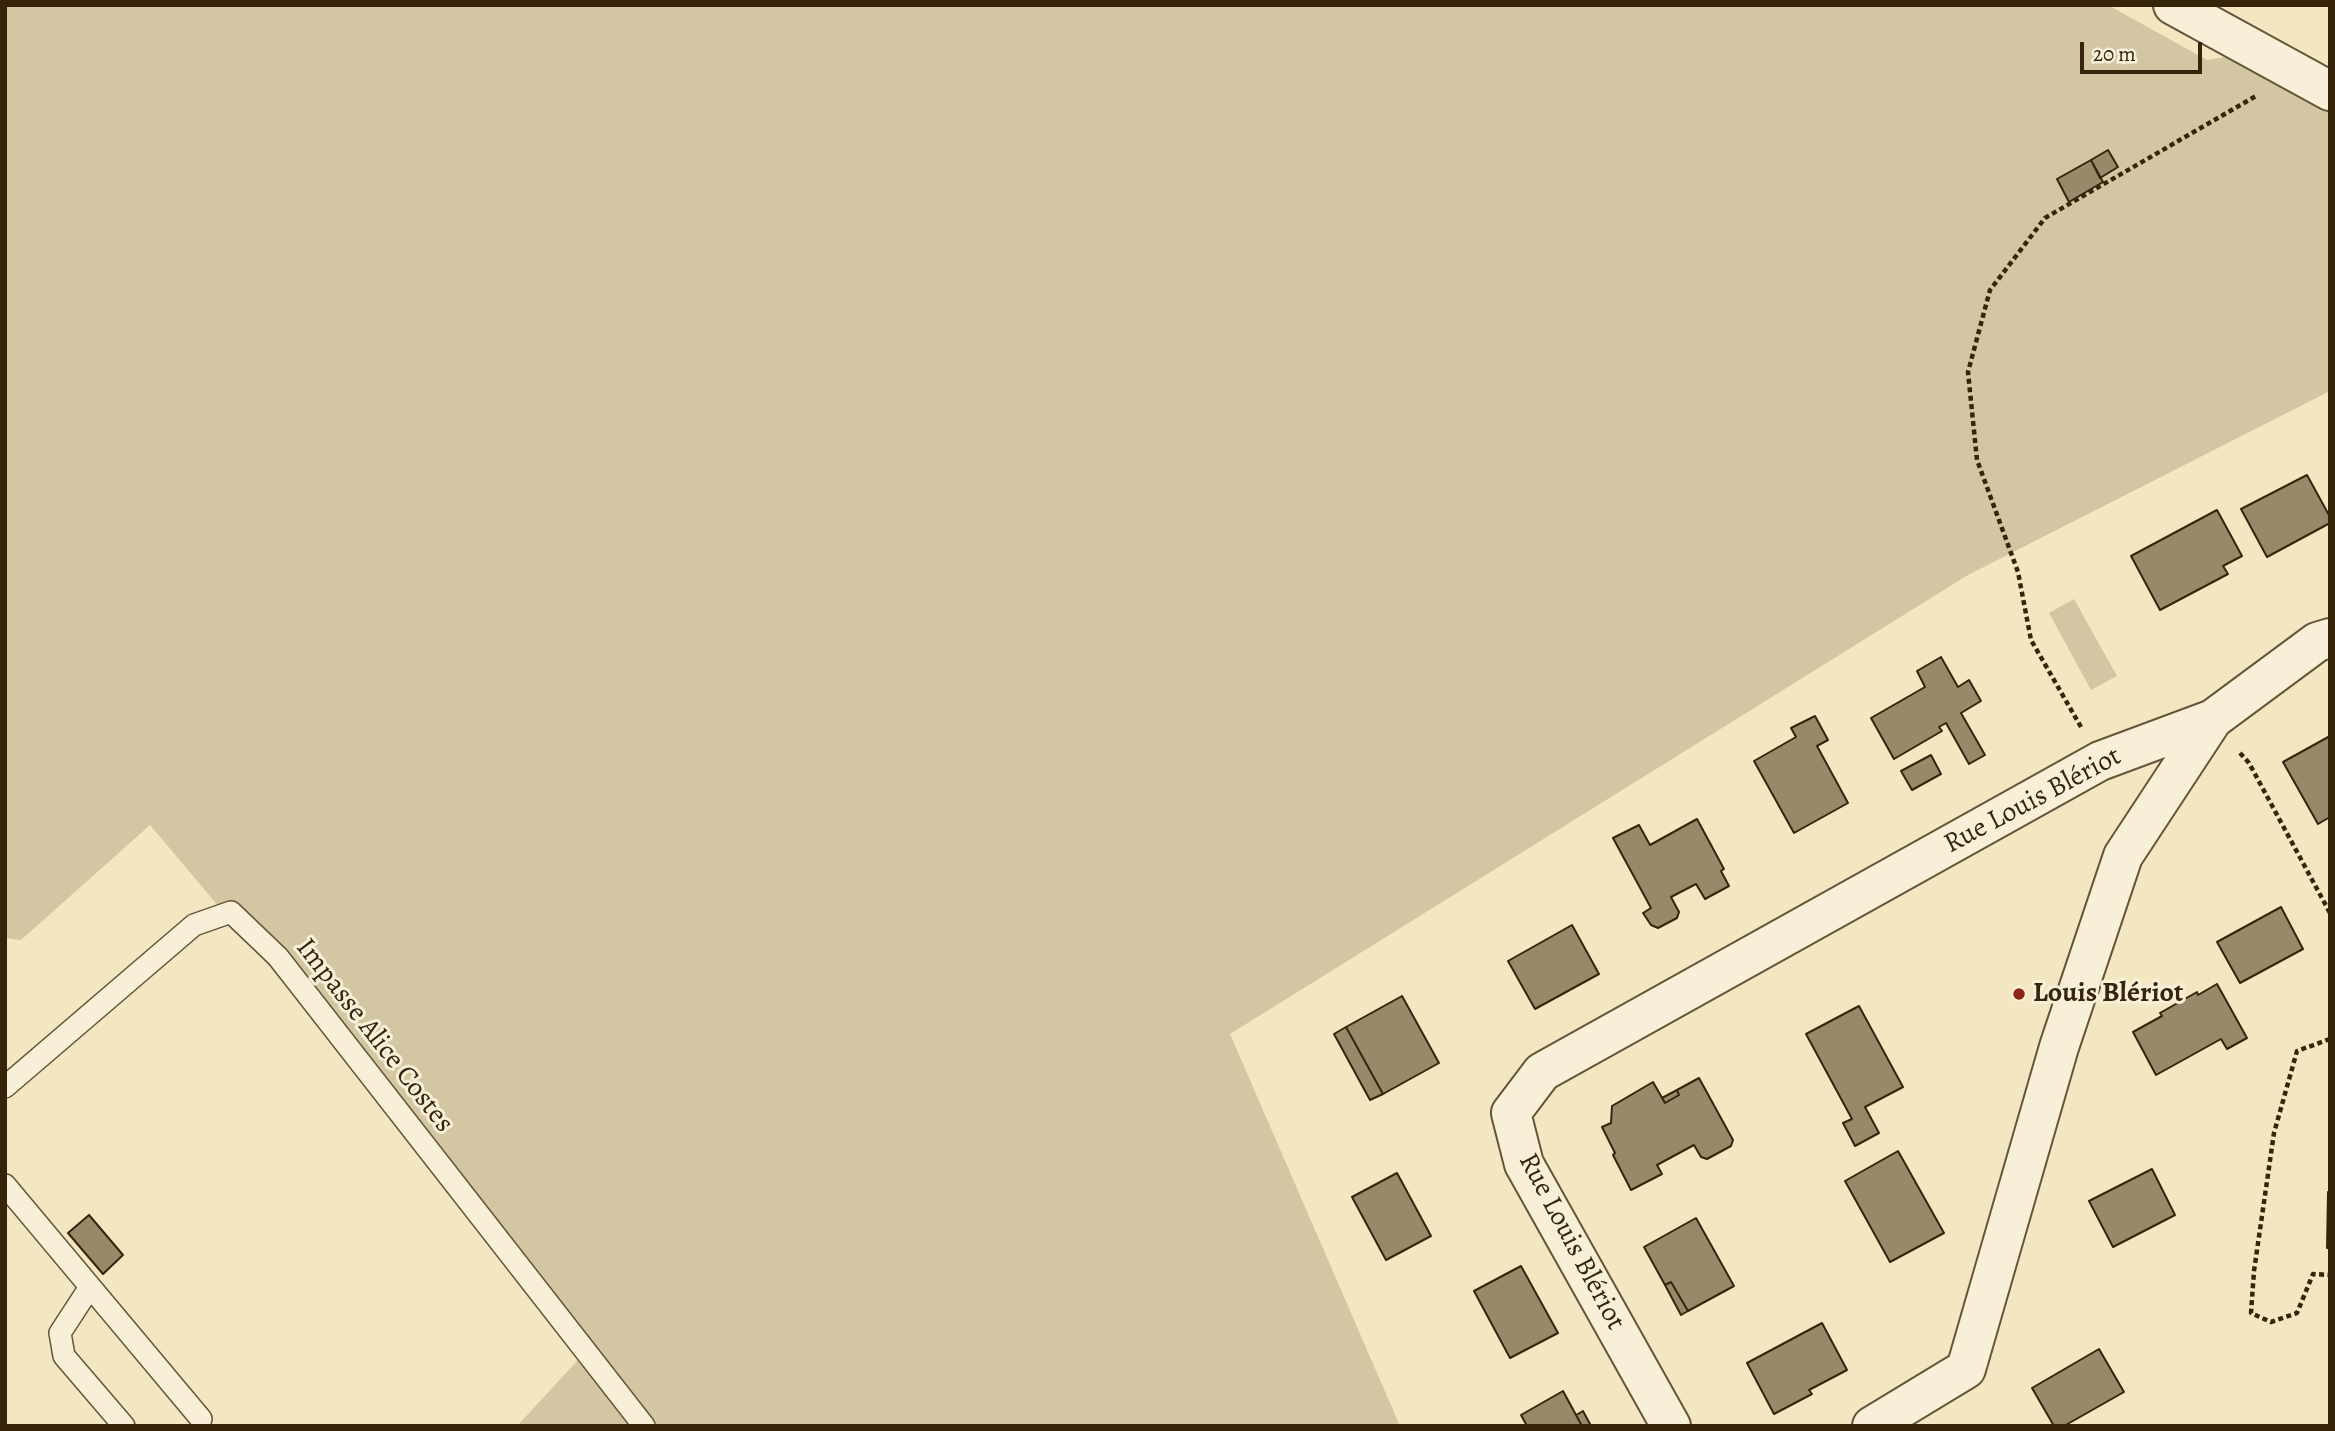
<!DOCTYPE html>
<html>
<head>
<meta charset="utf-8">
<style>
	body { margin:0 }
	#map { position:relative; width:2335px; height:1431px; overflow:hidden; background:#f3e7c1; font-family:Alegreya,serif }
	canvas { display:block }
	.frame { position:absolute; inset:0; border:7px solid #36240b; pointer-events:none }
	.scale { position:absolute; left:2080px; top:42px; width:122px; height:32px; box-sizing:border-box; border:4px solid #36240b; border-top:0; padding-left:9px; font-size:21px; line-height:24px; white-space:nowrap; color:#36240b; -webkit-text-stroke:5px #f7efd7; paint-order:stroke }
</style>
</head>
<body>
<div id="map">
<canvas width="2335" height="1431"></canvas>
<div class="frame"></div>
<div class="scale">20 m</div>
</div>
<script>
const ctx = document.querySelector('canvas').getContext('2d');
ctx.lineJoin = 'round';
function fill(path, color) {
  ctx.fillStyle = color;
  ctx.fill(path, 'evenodd');
}
function poly(rows) {
  const path = new Path2D();
  for (const r of rows) {
    path.moveTo(r[0], r[1]);
    for (let i = 2; i < r.length; i += 2) path.lineTo(r[i], r[i + 1]);
  }
  return path;
}
function trace(path, color, width, dash) {
  ctx.strokeStyle = color;
  ctx.lineWidth = width;
  ctx.lineCap = dash ? 'butt' : 'round';
  ctx.setLineDash(dash || []);
  ctx.stroke(path);
}
function label(font, color, halo, rows, align = 'center') {
  ctx.font = font + ' Alegreya,serif';
  ctx.lineWidth = 6;
  ctx.setLineDash([]);
  ctx.textBaseline = 'middle';
  ctx.strokeStyle = halo;
  ctx.fillStyle = color;
  for (const [text, x, y, turn = 0] of rows) {
    ctx.save();
    ctx.translate(x, y);
    ctx.rotate((+turn || 0) * Math.PI / 180);
    ctx.textAlign = isNaN(turn) ? turn : align;
    if (halo) ctx.strokeText(text, 0, 0);
    ctx.fillText(text, 0, 0);
    ctx.restore();
  }
}
const green = poly([
	[5,5,2108,5,2207,60,2260,51,2330,93,2330,391,1968,575,1230,1034,1400,1426,517,1426,590,1347,150,825,21,940,5,938],
	[2074,599,2117,676,2091,690,2049,613]
]);
const building = poly([
	[2108,150,2118,167,2100,178,2091,160,2108,150],
	[2091,160,2103,182,2069,202,2057,179,2091,160],
	[2307,475,2330,517,2330,523,2267,557,2241,509,2307,475],
	[2217,510,2242,556,2223,566,2228,574,2160,610,2131,556,2217,510],
	[1941,657,1958,687,1969,680,1981,701,1961,713,1985,755,1969,764,1946,723,1939,727,1942,731,1894,759,1871,718,1925,687,1917,671,1941,657],
	[1815,716,1828,740,1817,746,1848,803,1794,833,1754,761,1796,737,1791,728,1815,716],
	[2330,736,2330,817,2318,824,2283,762,2330,736],
	[1931,755,1941,774,1912,790,1901,771,1931,755],
	[1697,819,1724,869,1721,871,1729,886,1705,899,1696,884,1671,897,1679,912,1677,918,1658,928,1651,925,1643,913,1651,908,1613,838,1639,825,1650,845,1697,819],
	[2281,907,2303,949,2240,983,2217,942,2281,907],
	[1572,925,1599,974,1535,1009,1508,961,1572,925],
	[2217,984,2247,1038,2227,1049,2221,1039,2156,1075,2133,1032,2162,1016,2160,1013,2197,992,2198,995,2217,984],
	[1402,996,1439,1063,1383,1094,1346,1027,1402,996],
	[1859,1006,1903,1087,1865,1107,1879,1133,1855,1146,1843,1123,1852,1119,1806,1034,1859,1006],
	[1346,1027,1383,1094,1370,1100,1334,1034,1346,1027],
	[1699,1078,1733,1140,1731,1146,1707,1159,1701,1157,1694,1145,1657,1165,1662,1174,1631,1190,1613,1155,1615,1153,1602,1127,1611,1123,1612,1106,1653,1082,1665,1103,1679,1095,1677,1090,1699,1078],
	[1677,1090,1679,1095,1665,1103,1662,1098,1677,1090],
	[1898,1151,1944,1233,1890,1262,1845,1181,1898,1151],
	[2152,1169,2175,1215,2113,1247,2089,1201,2152,1169],
	[1397,1173,1431,1236,1386,1260,1352,1197,1397,1173],
	[2328,1192,2330,1192,2330,1248,2327,1248,2328,1192],
	[89,1215,123,1255,103,1274,68,1233,89,1215],
	[1696,1218,1734,1286,1688,1311,1671,1282,1665,1285,1644,1247,1696,1218],
	[1521,1266,1558,1333,1510,1358,1474,1291,1521,1266],
	[1671,1282,1688,1311,1681,1315,1665,1285,1671,1282],
	[1822,1323,1847,1370,1809,1390,1812,1394,1774,1414,1747,1363,1822,1323],
	[2099,1349,2124,1392,2064,1426,2054,1426,2032,1388,2099,1349],
	[1563,1391,1582,1426,1527,1426,1521,1415,1563,1391],
	[1583,1411,1591,1426,1582,1426,1576,1415,1583,1411]
]);
const path = poly([
	[2081,727,2031,640,2018,572,1977,460,1968,372,1990,290,2045,218,2256,96],
	[2240,753,2249,763,2330,913],
	[2330,1039,2297,1051,2274,1133,2254,1271,2251,1313,2271,1322,2297,1313,2313,1274,2330,1275]
]);
const lane = poly([
	[5,1087,194,925,231,912,278,957,644,1426],
	[5,1185,201,1419],
	[90,1287,60,1333,64,1356,124,1426]
]);
const street = poly([
	[2173,5,2330,91],
	[1671,1426,1524,1164,1511,1113,1542,1072,2100,761,2213,719,2317,642,2330,638],
	[1872,1426,1966,1369,2059,1047,2123,856,2213,719]
]);
const markers = [
	[2019,994,7,"#8f2418"]
];
const streetNames = [
	["Rue Louis Blériot",2033,801,-28],
	["Impasse Alice Costes",374,1036,52],
	["Rue Louis Blériot",1571,1242,62]
];
const poiNames = [
	["Louis Blériot",2033,994]
];
fill(green, '#d3c6a2');
fill(building, '#98896a');
trace(building, '#36240b', 2);
trace(lane, '#655538', 24);
trace(street, '#655538', 42);
trace(path, '#36240b', 4.5, [5, 3.5]);
trace(lane, '#f7efd7', 21);
trace(street, '#f7efd7', 38);
for (const [x, y, r, color] of markers) {
  const dot = new Path2D();
  dot.arc(x, y, r, 0, 2 * Math.PI);
  ctx.fillStyle = color;
  ctx.fill(dot);
  trace(dot, '#f7efd7', 2.5);
}
label('28px', '#36240b', '#f7efd7', streetNames);
label('bold 28px', '#36240b', '#f7efd7', poiNames, 'left');
</script>
</body>
</html>
